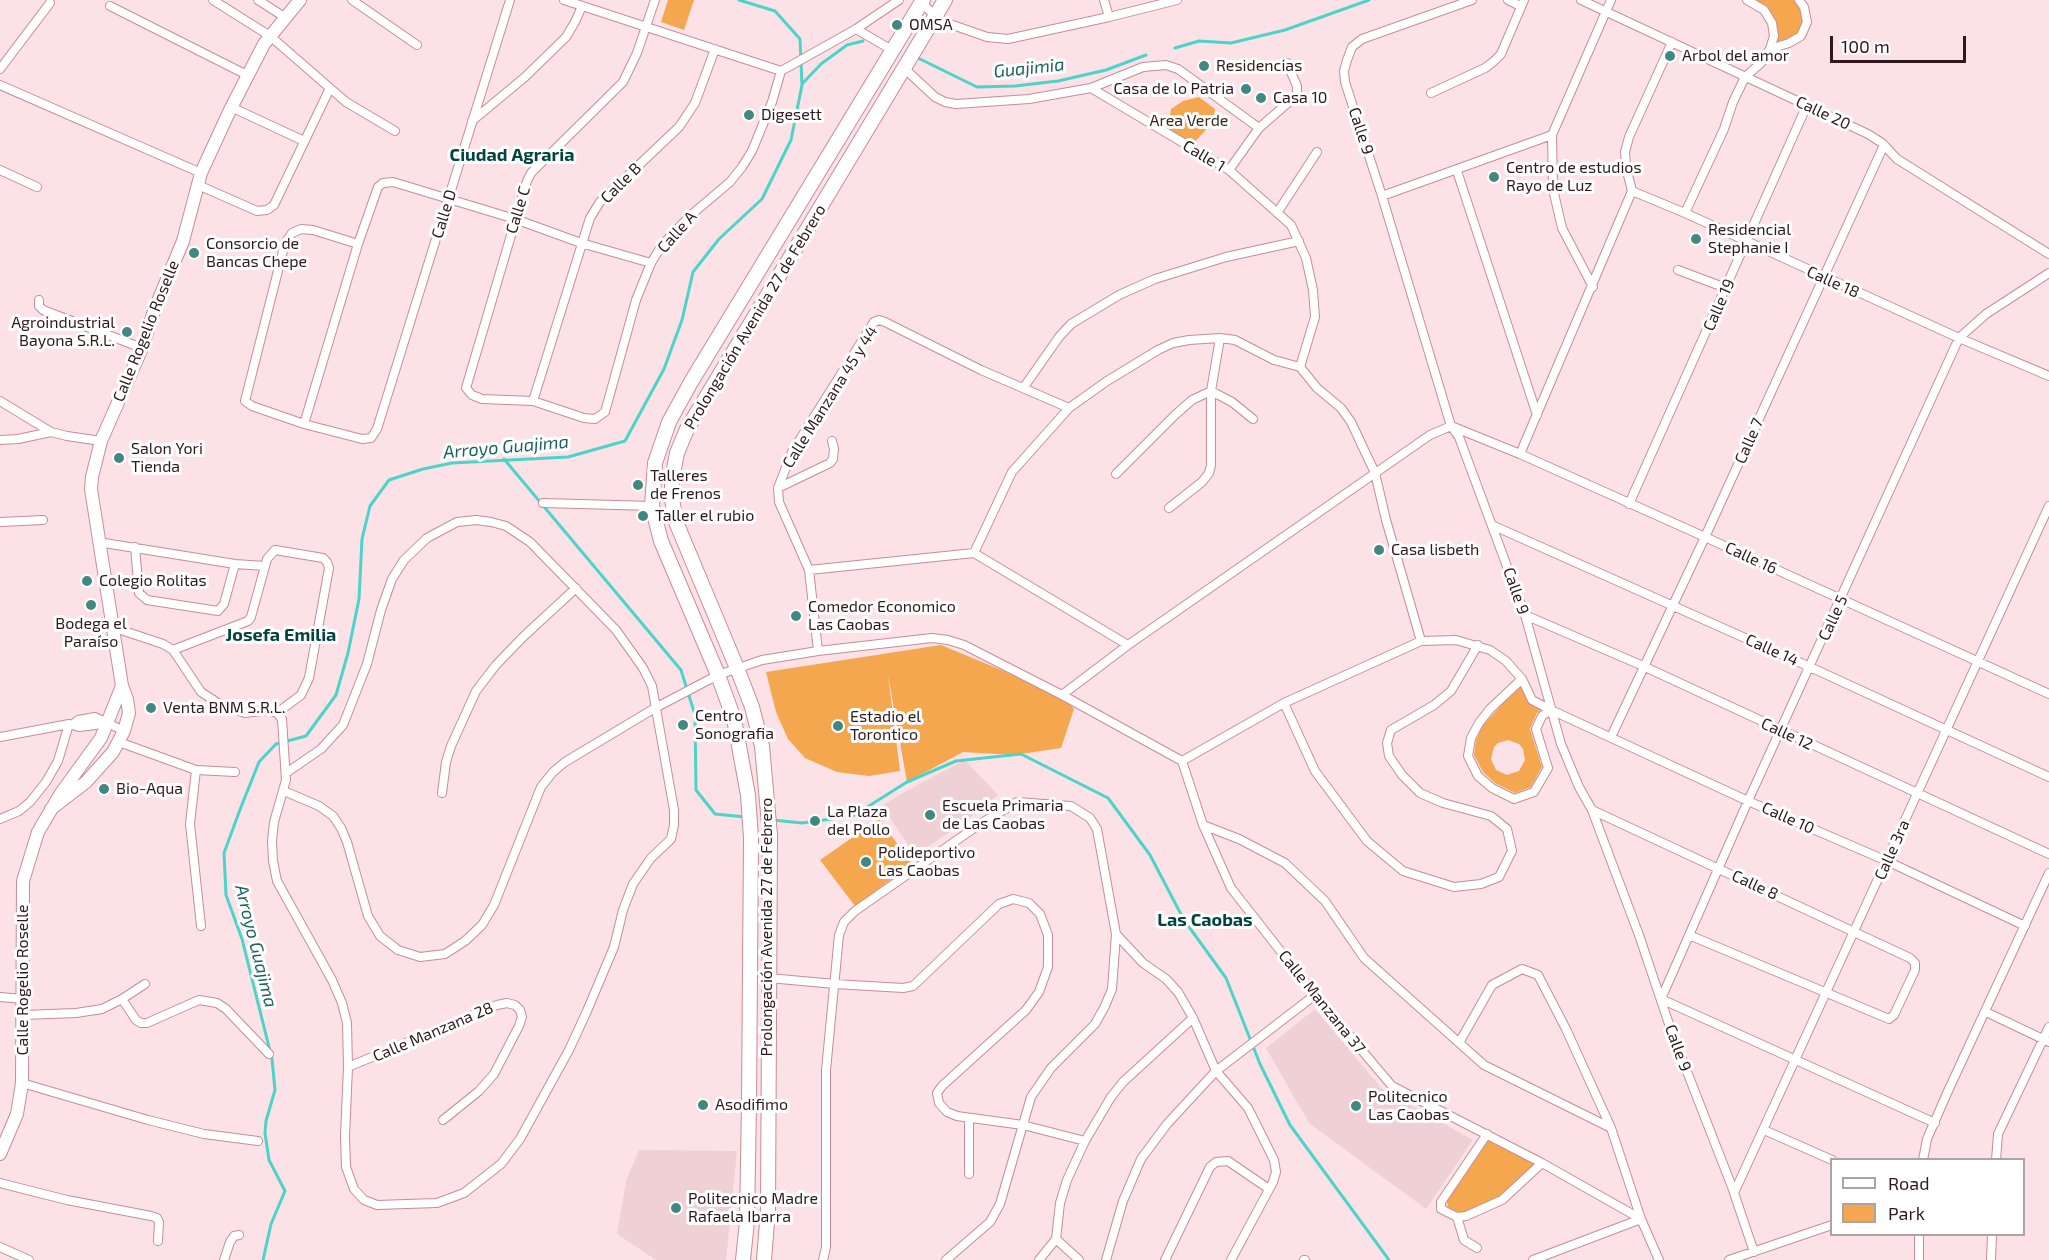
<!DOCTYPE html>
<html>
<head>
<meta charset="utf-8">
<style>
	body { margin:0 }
	#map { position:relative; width:2049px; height:1260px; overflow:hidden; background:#fce2e6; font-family:"Exo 2",sans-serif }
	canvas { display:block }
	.legend { position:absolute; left:1830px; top:1158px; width:195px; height:78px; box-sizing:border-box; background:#fff; border:2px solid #aca3a5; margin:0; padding:8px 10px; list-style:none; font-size:18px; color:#30191e }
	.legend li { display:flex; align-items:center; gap:12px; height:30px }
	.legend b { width:30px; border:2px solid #aca3a5 }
	.scale { position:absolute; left:1830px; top:36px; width:136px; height:27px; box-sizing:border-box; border:3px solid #30191e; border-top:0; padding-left:8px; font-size:18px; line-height:21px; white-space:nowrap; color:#30191e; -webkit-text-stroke:4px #fff; paint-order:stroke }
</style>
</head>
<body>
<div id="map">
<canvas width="2049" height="1260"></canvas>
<ul class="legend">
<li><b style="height:8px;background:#fff"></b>Road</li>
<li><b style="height:16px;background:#f4a74f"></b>Park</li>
</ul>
<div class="scale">100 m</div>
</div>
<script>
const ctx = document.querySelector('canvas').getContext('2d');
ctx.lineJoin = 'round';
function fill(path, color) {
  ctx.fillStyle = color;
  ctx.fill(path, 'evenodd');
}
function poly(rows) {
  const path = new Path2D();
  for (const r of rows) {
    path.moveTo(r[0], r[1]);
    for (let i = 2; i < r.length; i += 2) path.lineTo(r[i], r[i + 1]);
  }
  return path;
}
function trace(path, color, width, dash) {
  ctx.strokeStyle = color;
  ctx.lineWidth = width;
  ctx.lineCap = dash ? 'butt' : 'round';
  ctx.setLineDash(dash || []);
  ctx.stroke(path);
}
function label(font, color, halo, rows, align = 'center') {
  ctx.font = font + ' "Exo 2",sans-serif';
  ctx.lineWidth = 6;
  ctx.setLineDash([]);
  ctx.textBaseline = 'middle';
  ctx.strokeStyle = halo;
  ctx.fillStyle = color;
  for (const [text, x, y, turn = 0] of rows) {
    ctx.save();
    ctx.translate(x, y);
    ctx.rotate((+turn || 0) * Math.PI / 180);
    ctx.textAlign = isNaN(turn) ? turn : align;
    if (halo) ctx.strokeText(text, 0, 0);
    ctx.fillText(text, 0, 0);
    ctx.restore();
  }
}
const built = poly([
	[965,760,998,795,962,824,915,855,882,806,908,790],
	[1315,1009,1382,1089,1473,1140,1426,1209,1309,1123,1266,1048],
	[639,1150,737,1151,726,1260,656,1260,617,1234,626,1181]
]);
const green = poly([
	[668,0,694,0,684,30,661,22],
	[1751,0,1795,0,1801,8,1803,21,1799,33,1776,43,1778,36,1776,24,1768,7],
	[1199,97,1215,109,1213,122,1191,146,1167,132,1171,109,1183,101],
	[941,645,1062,695,1074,709,1061,748,1014,755,963,752,907,782,888,675,900,771,869,776,837,772,805,758,788,739,776,712,766,672],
	[1520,685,1529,702,1542,709,1537,713,1530,729,1542,767,1531,787,1515,793,1495,783,1483,772,1474,755,1476,740,1483,725],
	[1508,740,1519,744,1523,749,1525,760,1519,771,1507,775,1496,770,1491,759,1494,747,1498,743],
	[879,819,912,864,855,906,820,860],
	[1489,1139,1535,1163,1502,1198,1465,1213,1448,1210,1447,1201]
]);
const stream = poly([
	[1175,48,1199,41,1231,43,1285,30,1369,0],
	[918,58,977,87,1015,86,1058,81,1106,70,1146,55],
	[802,84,821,64,847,45,863,41],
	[504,459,681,670,695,715,696,790,715,814,745,817],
	[773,820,802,823,853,816,907,782,956,761,1021,754,1108,798,1150,855,1184,920,1226,978,1260,1064,1290,1125,1389,1260],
	[263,1260,271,1224,285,1191,269,1160,265,1133,266,1121,275,1090,272,1059,242,939,226,895,224,853,241,807,259,762,276,744,306,736,336,695,348,653,359,599,362,539,370,506,389,480,423,469,452,463,568,457,625,441,664,369,682,320,693,272,719,239,762,199,791,140,802,85,800,39,775,11,739,0]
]);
const street = poly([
	[213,0,270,36,346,102,395,131],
	[258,0,286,18],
	[352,0,417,45],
	[564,0,781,71],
	[655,0,637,53,623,82,531,173,527,181,466,388,472,395,482,399,533,401,584,418,595,419,605,412,636,300,651,263,662,245,691,215,730,182,742,167,752,151,772,102,781,71],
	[919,0,935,16,947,23,987,37,1008,39,1109,17,1177,0],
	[1104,0,1109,17],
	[1472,0,1362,39,1352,47,1347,60,1344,71,1345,82,1382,196,1451,426,1459,437,1525,615,1561,744,1579,787,1592,810,1639,935,1672,1033,1732,1187,1754,1252],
	[1508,0,1520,6],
	[1581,0,1868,134,1882,143,1897,159,2049,254],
	[110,6,247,75],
	[856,29,892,50],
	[1770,49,1789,43,1801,36,1807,22,1804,7,1799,0],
	[0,69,50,3],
	[905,69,935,97,945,102,956,104,1029,99,1091,88,1229,170,1291,225,1306,258,1313,290,1315,317,1300,367],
	[781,71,856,29,899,0],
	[0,85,201,173],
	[1091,88,1143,67,1166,65,1178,69,1259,128],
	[1431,93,1485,68,1493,62,1501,54,1524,0],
	[231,107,304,141],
	[472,121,525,77,566,37,575,22,582,6],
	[0,170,37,187],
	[1229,170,1259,128,1297,95,1297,86,1287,63],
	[1457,171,1537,415],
	[198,185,257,211,267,210,274,205,330,88],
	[1632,191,1685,213,1959,338,2049,376],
	[1632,191,1626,167,1625,152,1629,137,1672,42],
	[1382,196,1552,135],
	[1277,213,1317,152],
	[1685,213,1724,129,1733,102,1745,77,1761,63,1770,49,1774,36,1772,23,1764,10,1747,0],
	[358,244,313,230,301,229,292,233,285,243,245,401,252,406,304,424,362,439,371,438,377,429,510,0],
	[1678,270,1726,288],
	[1593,287,1562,228,1553,189,1552,135,1611,0],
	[39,300,39,306,43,310,142,348],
	[1300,367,1317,388,1341,408,1351,422,1375,473,1386,520,1421,641],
	[1024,387,1059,337,1071,324,1119,295,1155,279,1226,257,1299,241],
	[0,401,51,432,67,436,101,441],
	[533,401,590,218,600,202,679,127,695,103,715,49],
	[304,424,358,244,378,187,383,183,393,182,515,219,581,243,651,263],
	[0,440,18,439,51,432],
	[1520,454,1632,191],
	[1116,474,1175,415,1192,400,1211,391,1220,338],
	[778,488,830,463,833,459,834,449,832,441],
	[543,503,652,506],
	[1629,504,1807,105],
	[1169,508,1202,482,1209,473,1211,465,1211,391,1232,402,1253,419],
	[0,522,43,520],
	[1494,526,1810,667,2049,777],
	[98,542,235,564,265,566],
	[135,547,139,593,147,600,218,611,224,604,235,564],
	[974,553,1012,472,1069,408,1107,381,1158,350,1173,343,1189,340,1220,338,1235,340,1274,360,1300,367],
	[974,553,1128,645],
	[809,570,974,553],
	[1525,615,1643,666,2049,854],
	[112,627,163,644,173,650,201,692,218,703,245,713,269,710,277,713,282,719,286,780,274,822,272,841,273,861,277,881,332,980,342,1003,347,1023,348,1067,345,1136,346,1167,354,1189,364,1200,377,1205,437,1203,464,1193,501,1164,520,1139,569,1050,587,1011,614,947,623,910,633,884,651,858,671,839,674,825,674,810,652,686,643,668,616,630,530,542,506,526,491,522,476,520,457,522,427,538,404,560,392,579,381,610,367,664,343,725,321,749,286,773],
	[173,650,248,621,251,617,267,559,275,550,323,558,327,562,329,568,309,678,301,695,277,713],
	[818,651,809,570,779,502,778,488,792,452,874,322,879,320,885,322,981,370,1069,408],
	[1522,679,1490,709,1479,723,1471,738,1468,756,1478,776,1492,788,1514,799,1534,792,1548,768,1536,729,1542,716,1551,710],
	[1062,695,1128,645,1430,435,1451,426,1520,454,1705,537,2049,694],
	[1284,703,1315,771,1367,841,1403,871,1454,887,1481,884,1499,877,1512,851,1507,829,1491,816,1443,803,1420,793,1402,775,1389,756,1387,743,1391,730,1434,705,1451,691,1478,645],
	[72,725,78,720,95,717,124,731],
	[0,737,69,724,79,727,96,725,100,720],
	[1611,737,1705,537,1884,145],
	[119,742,196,770,190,824,201,926],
	[1182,761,1284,703,1421,641,1456,640,1490,650,1506,661,1522,679,1532,700,1551,710,1748,801,1887,861,2025,926],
	[1182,761,1203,825,1231,888,1315,995,1392,1086,1542,1163,1641,1219],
	[196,770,235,772],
	[284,791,319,806,333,816,341,828,347,842,368,916,380,936,398,950,420,957,445,954,465,941,482,925,494,905,541,787,553,772,565,762,655,708,718,675,762,660,818,651,932,638,948,640,964,645,1062,695,1182,761],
	[442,793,446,762,451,746,476,691,496,665,523,637,576,588],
	[1592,810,1910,958,1915,963,1915,970,1894,1015,1889,1019,1689,935],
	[0,819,19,811,30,802,46,782,58,761,69,724],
	[1203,825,1239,839,1285,863,1325,901,1364,958,1484,1065,1611,1128],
	[1116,934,1143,963,1166,979,1178,992,1193,1018,1216,1071,1248,1108,1274,1160,1276,1172,1273,1182,1231,1260],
	[769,978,835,984,903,988,913,986,999,904,1013,899,1029,903,1040,914,1048,935,1048,967,1039,992,1026,1010,942,1086,937,1093,939,1103,947,1112,957,1116,1023,1125,1085,1141],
	[0,997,23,999],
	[122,999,136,1020,141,1023,147,1023,199,1000,217,1003,226,1009,269,1054],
	[1986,1012,2049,1042],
	[23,1015,76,1013,102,1009,122,999,145,984],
	[1459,1043,1492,985,1522,969,1538,975,1566,1029,1611,1128,1641,1219,1659,1260],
	[348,1067,497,1005,507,1003,515,1005,520,1010,522,1017,519,1026,494,1074,479,1091,443,1120],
	[22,1083,148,1120,204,1134,258,1141],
	[969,1118,969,1174],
	[1935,1123,1661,999,1748,801,1959,338,1986,314,2049,273],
	[1764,1130,1832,1160],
	[1487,1134,1441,1202,1441,1209,1457,1217,1466,1216,1502,1200,1542,1163],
	[1923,1160,1927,1139,1948,1091,2049,873],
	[1996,1160,1998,1134,2049,1027],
	[0,1183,67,1200,151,1216,157,1218,159,1222,158,1241],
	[1734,1193,2049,506],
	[1457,1217,1464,1240,1477,1248],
	[1056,1239,1060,1203,1067,1180,1085,1141,1111,1097,1123,1082,1193,1018],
	[1056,1239,1079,1260],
	[0,1247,29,1260],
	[224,1260,230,1242,234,1236,239,1235],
	[823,1260,826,1247,826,1070,839,935,844,922,855,911,980,824,1017,802,1071,806,1090,818,1097,829,1116,934,1112,989,1105,1006,1095,1024,1051,1068,1031,1097,1000,1204,990,1222,946,1260],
	[1039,1260,1056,1239],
	[1106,1260,1123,1201,1141,1159,1167,1124,1216,1071,1315,995],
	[1165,1260,1210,1167,1216,1162,1228,1161,1269,1189],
	[1304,1260,1305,1260],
	[1533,1260,1641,1219],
	[1729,1260,1832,1225],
	[1919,1260,1919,1234],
	[1991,1260,1992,1234]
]);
const secondary = poly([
	[51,809,86,782,113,752,124,731,129,713,127,699,122,686,91,489,92,477,101,441,142,348,154,311,183,241,201,173,230,110,264,44,300,0],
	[0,1154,17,1114,22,1083,23,881,38,832,61,793,101,738,122,686]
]);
const primary = poly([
	[743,1260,747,1221,749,1103,751,838,748,795,734,719,718,675,661,541,652,506,655,463,669,422,691,382,923,0],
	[764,1260,768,1210,770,835,762,746,752,707,737,668,676,522,672,499,672,479,677,453,687,429,945,0]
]);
const markers = [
	[897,25,6,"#418881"],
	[1670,56,6,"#418881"],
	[1204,66,6,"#418881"],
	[1246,89,6,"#418881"],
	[1261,98,6,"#418881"],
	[749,115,6,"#418881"],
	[1494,177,6,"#418881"],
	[1696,239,6,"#418881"],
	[194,253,6,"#418881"],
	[127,332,6,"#418881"],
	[119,458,6,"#418881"],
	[638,485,6,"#418881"],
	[643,516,6,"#418881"],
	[1379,550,6,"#418881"],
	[87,581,6,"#418881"],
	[91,605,6,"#418881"],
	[796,616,6,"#418881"],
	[151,708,6,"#418881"],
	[683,725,6,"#418881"],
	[838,726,6,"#418881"],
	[104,789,6,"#418881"],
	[930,815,6,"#418881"],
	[815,821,6,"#418881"],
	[866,862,6,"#418881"],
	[703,1105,6,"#418881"],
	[1356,1106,6,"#418881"],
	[676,1208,6,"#418881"]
];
const poiNames = [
	["OMSA",909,25],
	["Arbol del amor",1682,56],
	["Residencias",1216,66],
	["Casa de lo Patria",1234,89,"right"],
	["Casa 10",1273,98],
	["Digesett",761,115],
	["Centro de estudios",1506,168],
	["Rayo de Luz",1506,186],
	["Residencial",1708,230],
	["Stephanie I",1708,248],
	["Consorcio de",206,244],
	["Bancas Chepe",206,262],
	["Agroindustrial",115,323,"right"],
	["Bayona S.R.L.",115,341,"right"],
	["Salon Yori",131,449],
	["Tienda",131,467],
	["Talleres",650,476],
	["de Frenos",650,494],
	["Taller el rubio",655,516],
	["Casa lisbeth",1391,550],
	["Colegio Rolitas",99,581],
	["Comedor Economico",808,607],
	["Las Caobas",808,625],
	["Bodega el",91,624,"center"],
	["Paraíso",91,642,"center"],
	["Venta BNM S.R.L.",163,708],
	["Centro",695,716],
	["Sonografia",695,734],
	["Estadio el",850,717],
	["Torontico",850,735],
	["Bio-Aqua",116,789],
	["Escuela Primaria",942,806],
	["de Las Caobas",942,824],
	["La Plaza",827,812],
	["del Pollo",827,830],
	["Polideportivo",878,853],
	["Las Caobas",878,871],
	["Politecnico",1368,1097],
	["Las Caobas",1368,1115],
	["Asodifimo",715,1105],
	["Politecnico Madre",688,1199],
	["Rafaela Ibarra",688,1217]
];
const streetNames = [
	["Calle 20",1823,113,25],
	["Calle 9",1361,131,72],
	["Calle 1",1204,156,31],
	["Calle B",621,183,-45],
	["Calle C",518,210,-73],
	["Calle D",444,214,-73],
	["Calle A",677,232,-48],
	["Calle 18",1833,282,24],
	["Calle 19",1719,305,-66],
	["Prolongación Avenida 27 de Febrero",755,317,-59],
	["Calle Rogelio Roselle",146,331,-68],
	["Calle Manzana 45 y 44",830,397,-58],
	["Calle 7",1749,441,-66],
	["Calle 16",1751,558,25],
	["Calle 9",1516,591,71],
	["Calle 5",1833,618,-65],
	["Calle 14",1772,650,24],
	["Calle 12",1787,734,25],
	["Calle 10",1788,818,24],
	["Calle 3ra",1892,850,-66],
	["Calle 8",1755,885,25],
	["Prolongación Avenida 27 de Febrero",767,927,-90],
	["Calle Rogelio Roselle",23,980,-90],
	["Calle Manzana 37",1322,1002,51],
	["Calle Manzana 28",433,1032,-23],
	["Calle 9",1678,1048,70]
];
const parkNames = [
	["Area Verde",1189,121]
];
const waterNames = [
	["Guajimia",1029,68,-6],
	["Arroyo Guajima",506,447,-5],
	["Arroyo Guajima",256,946,76]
];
const neighbourhoodNames = [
	["Ciudad Agraria",512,155],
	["Josefa Emilia",281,635],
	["Las Caobas",1205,920]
];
fill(built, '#eed0d5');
fill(green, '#f4a74f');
trace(stream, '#4cd4c8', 3);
trace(street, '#c78c97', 10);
trace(secondary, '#c78c97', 14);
trace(primary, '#c78c97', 16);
trace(street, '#fff', 8);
trace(secondary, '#fff', 12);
trace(primary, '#fff', 14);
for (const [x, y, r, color] of markers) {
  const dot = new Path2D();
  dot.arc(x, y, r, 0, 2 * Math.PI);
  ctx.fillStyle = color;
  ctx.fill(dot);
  trace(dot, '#fff', 2);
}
label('16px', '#30191e', '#fff', poiNames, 'left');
label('16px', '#30191e', '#fff', streetNames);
label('16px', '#382919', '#fff', parkNames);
label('italic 18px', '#1b645e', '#fff', waterNames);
label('bold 18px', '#02443f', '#fff', neighbourhoodNames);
</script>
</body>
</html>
